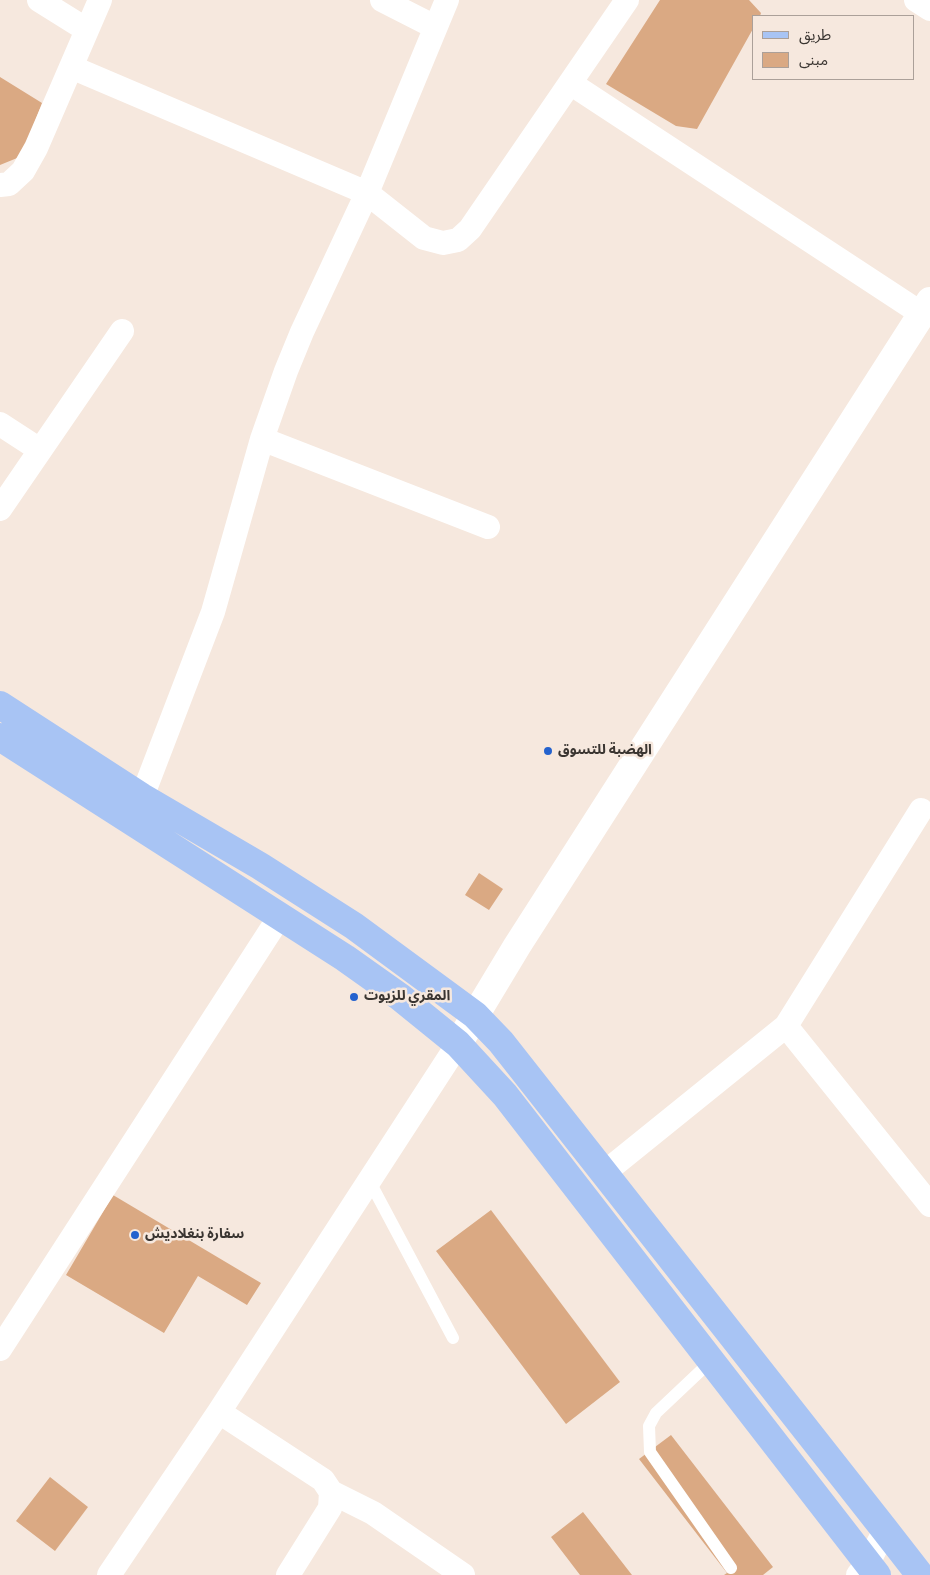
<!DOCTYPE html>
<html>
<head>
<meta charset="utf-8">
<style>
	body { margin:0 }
	#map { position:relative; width:930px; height:1575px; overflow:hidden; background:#f6e8de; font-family:"Source Sans 3","Noto Sans Arabic",sans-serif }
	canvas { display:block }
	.legend { position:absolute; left:752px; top:15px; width:162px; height:65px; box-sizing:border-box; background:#f6e8de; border:1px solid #aba099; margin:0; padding:6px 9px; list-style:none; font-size:15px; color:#3a3531 }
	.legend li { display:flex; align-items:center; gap:10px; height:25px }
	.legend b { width:25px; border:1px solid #aba099 }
</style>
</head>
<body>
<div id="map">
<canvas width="930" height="1575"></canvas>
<ul class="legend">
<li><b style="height:6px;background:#a8c4f4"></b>طريق</li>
<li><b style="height:14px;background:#daa983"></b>مبنى</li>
</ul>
</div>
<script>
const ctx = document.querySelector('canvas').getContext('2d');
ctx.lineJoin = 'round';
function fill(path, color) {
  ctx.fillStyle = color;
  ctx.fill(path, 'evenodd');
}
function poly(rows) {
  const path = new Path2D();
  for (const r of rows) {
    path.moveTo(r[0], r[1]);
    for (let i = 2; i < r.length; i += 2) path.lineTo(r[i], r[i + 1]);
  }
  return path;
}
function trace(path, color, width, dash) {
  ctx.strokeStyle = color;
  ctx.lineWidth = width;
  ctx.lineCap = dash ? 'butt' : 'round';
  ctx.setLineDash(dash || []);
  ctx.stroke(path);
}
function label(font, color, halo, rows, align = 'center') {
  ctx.font = font + ' "Source Sans 3","Noto Sans Arabic",sans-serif';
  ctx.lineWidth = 5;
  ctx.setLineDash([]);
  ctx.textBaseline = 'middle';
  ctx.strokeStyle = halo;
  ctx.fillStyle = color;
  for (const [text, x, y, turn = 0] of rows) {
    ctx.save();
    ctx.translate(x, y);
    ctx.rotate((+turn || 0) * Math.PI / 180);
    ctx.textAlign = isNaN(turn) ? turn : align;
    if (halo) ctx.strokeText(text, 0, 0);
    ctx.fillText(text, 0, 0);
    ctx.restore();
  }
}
const building = poly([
	[660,0,749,0,761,13,760,16,754,16,754,27,697,129,676,126,606,84],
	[0,77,42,103,22,156,0,165],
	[479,873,503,889,489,910,465,895],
	[113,1195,261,1283,247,1305,198,1276,164,1333,66,1275],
	[491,1210,620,1382,566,1424,436,1251],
	[671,1435,773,1567,763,1575,724,1575,727,1573,639,1459],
	[50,1477,88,1507,55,1551,16,1521],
	[583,1512,632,1575,580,1575,551,1537]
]);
const service = poly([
	[369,1180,453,1338],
	[711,1361,656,1413,649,1426,650,1452,731,1568]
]);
const minor = poly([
	[39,0,87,30],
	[382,0,435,27],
	[916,0,930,9],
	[71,67,367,193,424,238,443,243,458,240,470,229,627,0],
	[570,83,922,314],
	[0,185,9,184,23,171,36,148,100,0],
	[0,424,40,450],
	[262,439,488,527],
	[0,509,122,331],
	[142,797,213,612,262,439,286,371,302,332,367,193,447,0],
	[786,1026,930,1205],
	[604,1173,786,1026,921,810],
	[0,1349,280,916],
	[219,1412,323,1480,331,1492,330,1508,288,1575],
	[331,1492,373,1513,463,1575],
	[109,1575,219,1412,458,1044],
	[858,1575,868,1563,885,1530]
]);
const tertiary = poly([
	[458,1044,517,946,930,301]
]);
const primary = poly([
	[0,705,142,797,260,866,354,926,475,1015,501,1042,885,1530,920,1575],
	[0,737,345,958,400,997,458,1044,505,1095,877,1575]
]);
const markers = [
	[548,751,5,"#2462ce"],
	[354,997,5,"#2462ce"],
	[135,1235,5,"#2462ce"]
];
const poiNames = [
	["الهضبة للتسوق",558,751],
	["المقري للزيوت",364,997],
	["سفارة بنغلاديش",145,1235]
];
fill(building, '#daa983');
trace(service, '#fff', 12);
trace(minor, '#fff', 24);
trace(tertiary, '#fff', 28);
trace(primary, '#a8c4f4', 28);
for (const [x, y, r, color] of markers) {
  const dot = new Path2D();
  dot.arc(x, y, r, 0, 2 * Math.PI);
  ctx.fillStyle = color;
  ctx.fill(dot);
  trace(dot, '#f6e8de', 2);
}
label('bold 14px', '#3a3531', '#f6e8de', poiNames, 'left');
</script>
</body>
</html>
